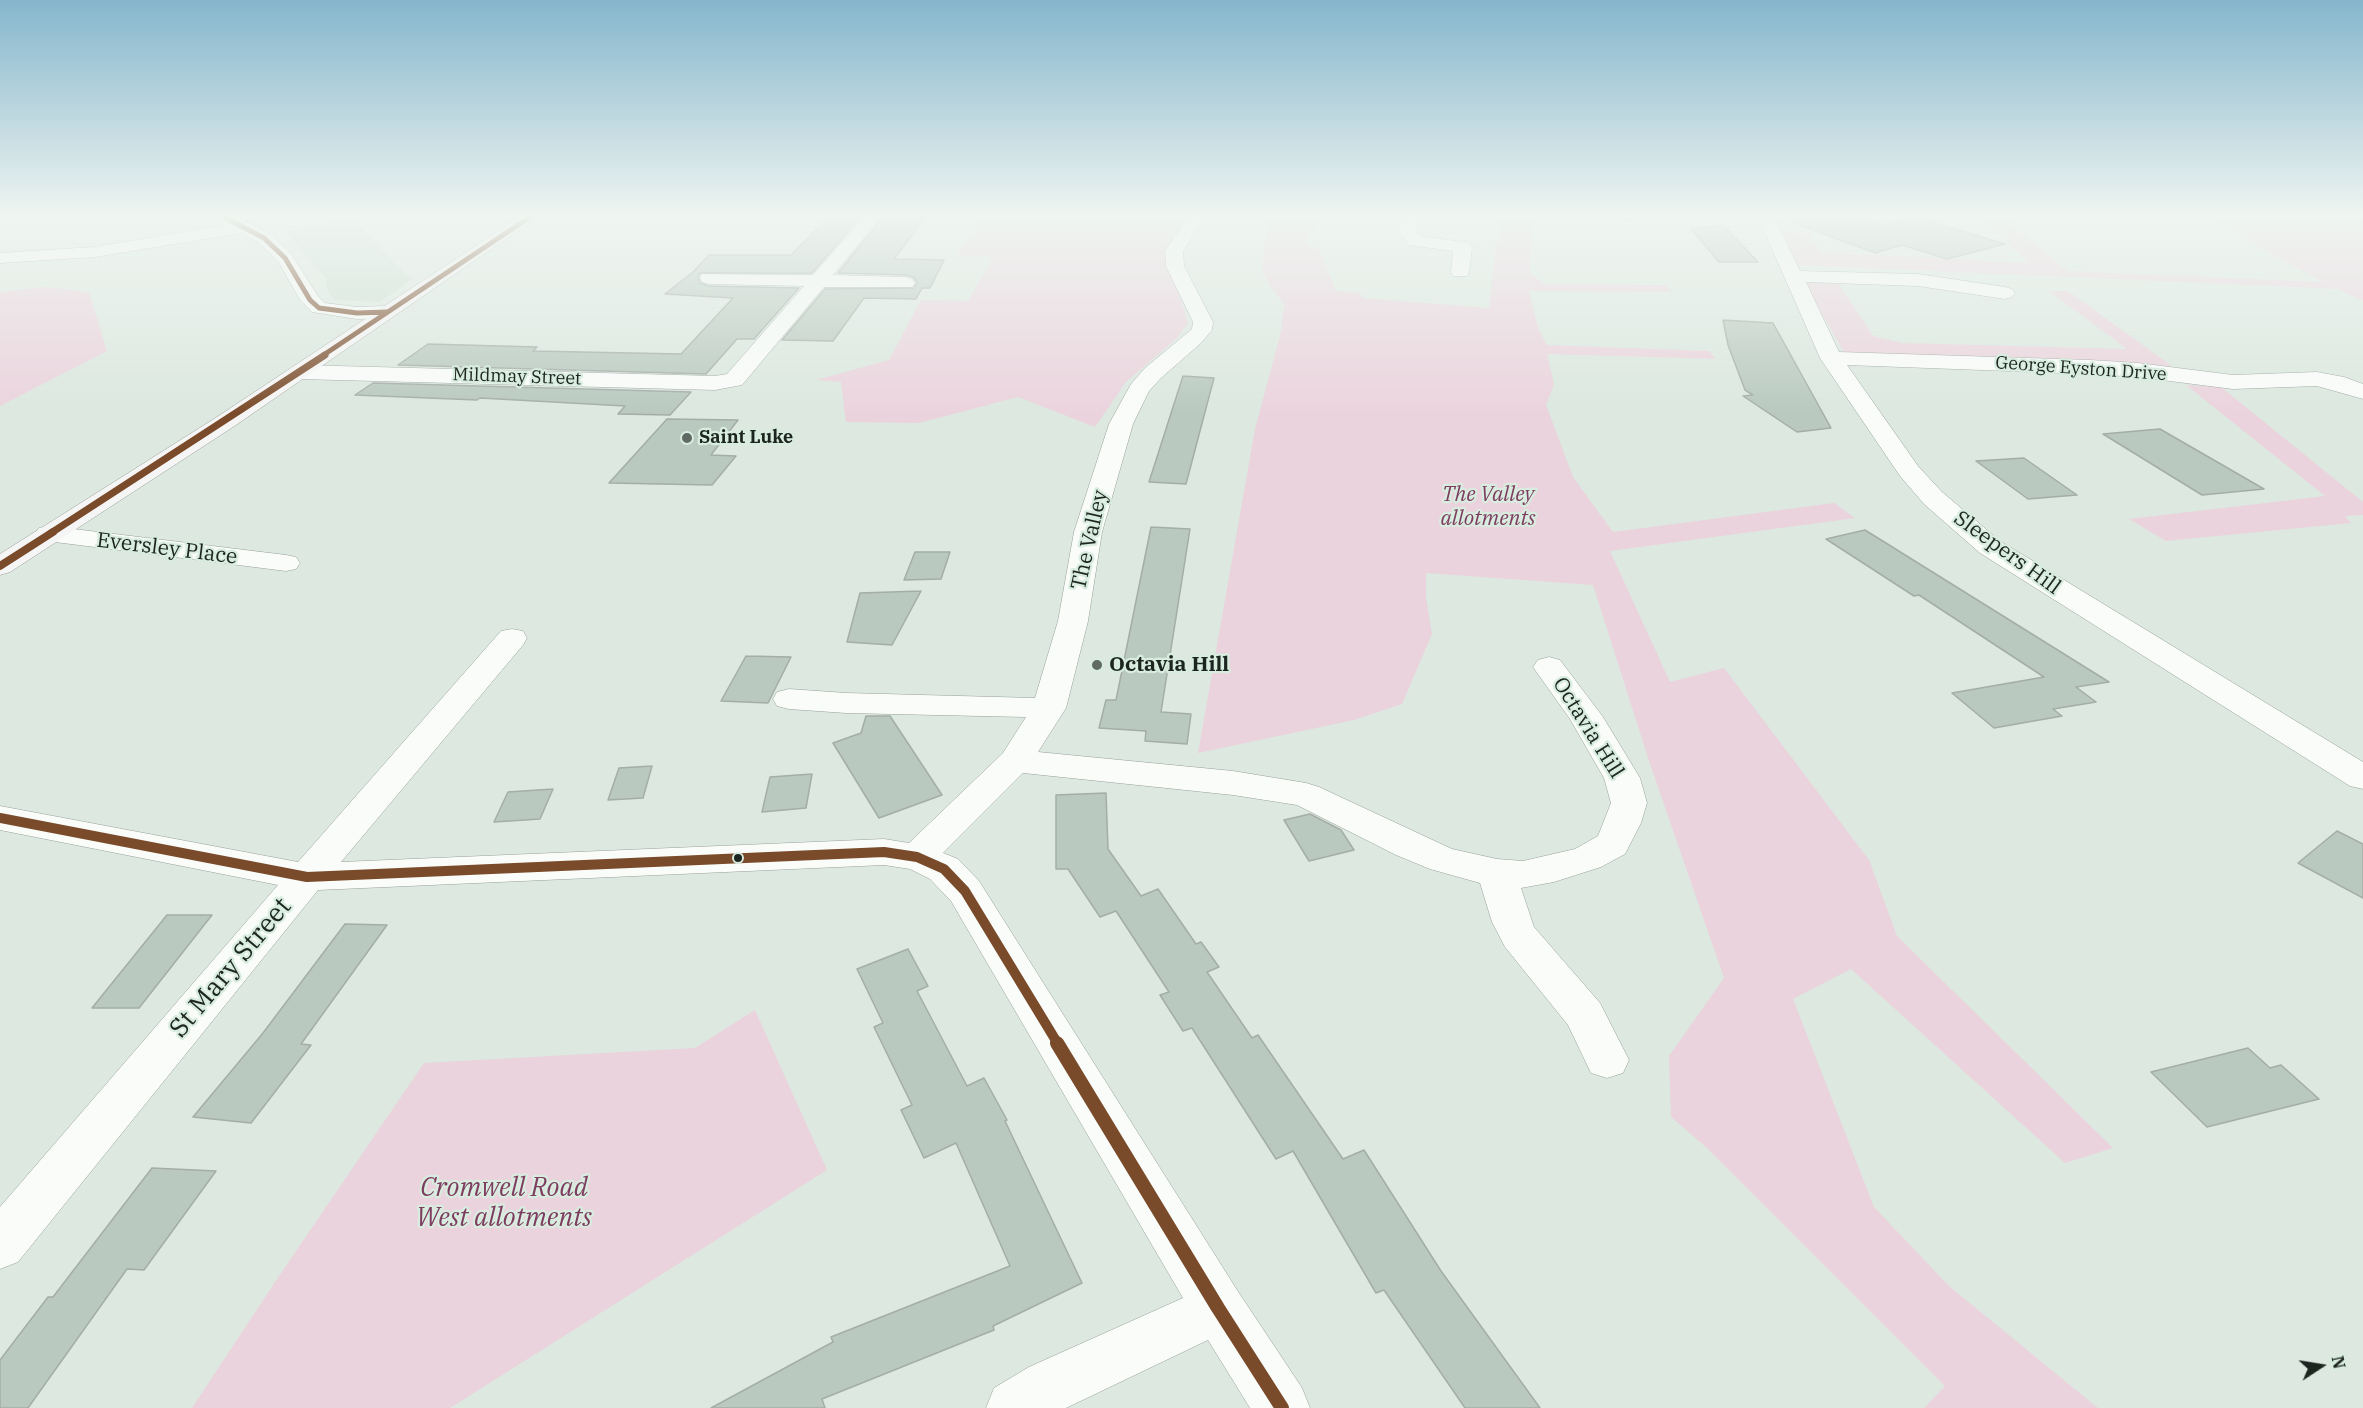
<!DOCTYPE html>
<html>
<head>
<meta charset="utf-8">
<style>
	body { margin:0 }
	#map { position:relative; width:2363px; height:1408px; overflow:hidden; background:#dce8e0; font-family:"IBM Plex Serif",serif }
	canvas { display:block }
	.north { position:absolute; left:2291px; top:1336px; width:60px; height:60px; -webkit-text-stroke:4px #d8ecdf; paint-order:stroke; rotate:78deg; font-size:16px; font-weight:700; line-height:24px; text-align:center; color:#1d2520 }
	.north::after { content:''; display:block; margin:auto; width:21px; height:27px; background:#1d2520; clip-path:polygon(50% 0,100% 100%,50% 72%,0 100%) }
</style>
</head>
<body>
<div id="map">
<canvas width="2363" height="1408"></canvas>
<div class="north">N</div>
</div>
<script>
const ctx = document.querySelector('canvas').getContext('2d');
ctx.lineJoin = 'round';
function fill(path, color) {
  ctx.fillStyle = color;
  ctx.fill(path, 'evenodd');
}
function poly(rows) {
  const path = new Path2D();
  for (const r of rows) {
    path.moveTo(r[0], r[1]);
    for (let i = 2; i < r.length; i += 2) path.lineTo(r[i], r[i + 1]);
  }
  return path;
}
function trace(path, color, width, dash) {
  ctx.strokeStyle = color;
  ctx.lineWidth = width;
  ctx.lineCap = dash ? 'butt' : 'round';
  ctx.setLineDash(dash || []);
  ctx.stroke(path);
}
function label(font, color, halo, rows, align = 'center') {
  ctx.font = font + ' "IBM Plex Serif",serif';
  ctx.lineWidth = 4.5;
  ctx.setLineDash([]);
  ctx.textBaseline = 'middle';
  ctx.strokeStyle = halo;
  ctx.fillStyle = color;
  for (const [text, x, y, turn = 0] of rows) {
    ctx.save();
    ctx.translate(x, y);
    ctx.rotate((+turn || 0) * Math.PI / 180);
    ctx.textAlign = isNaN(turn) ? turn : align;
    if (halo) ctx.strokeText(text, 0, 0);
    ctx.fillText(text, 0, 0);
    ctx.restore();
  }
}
const built = poly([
	[354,220,407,276,414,278,380,302,334,300,326,287,327,280,286,232]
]);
const green = poly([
	[982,217,1187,217,1174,239,1171,276,1182,302,1188,323,1177,338,1126,382,1095,427,1018,397,919,423,846,422,841,382,816,380,889,360,921,300,968,301,993,257,957,255],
	[1268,217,1328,217,1307,236,1307,243,1320,251,1336,291,1359,292,1363,298,1489,308,1495,249,1503,217,1637,217,1638,221,1532,220,1530,273,1545,284,1666,285,1673,292,1529,291,1538,328,1547,345,1709,351,1716,359,1547,354,1554,384,1546,405,1573,477,1613,532,1834,503,1855,518,1610,551,1670,682,1724,668,1869,860,1897,936,2113,1148,2065,1163,1851,969,1793,999,1874,1207,1949,1286,2098,1408,1924,1408,1945,1386,1707,1148,1671,1117,1669,1056,1724,978,1649,761,1593,585,1426,573,1426,597,1432,634,1402,704,1354,720,1198,753,1255,429,1281,332,1284,304,1270,286,1262,270],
	[1958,217,2002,217,2068,271,2324,282,2272,255,2218,222,2258,221,2250,217,2282,217,2288,220,2300,217,2363,217,2363,301,2339,289,1796,265,1782,231,1808,233,1821,252,2029,263,1982,218],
	[1803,281,1839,284,1873,336,1903,343,2127,349,2049,291,2068,291,2172,366,1845,354],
	[45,287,89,292,107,351,0,406,0,292],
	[2186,385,2221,387,2363,502,2363,515,2345,516,2351,523,2166,541,2129,519,2325,496],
	[755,1010,827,1170,450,1408,192,1408,277,1279,424,1063,695,1048]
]);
const building = poly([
	[829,217,861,217,812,273,700,273,698,277,700,283,708,286,799,288,754,339,737,339,706,374,398,365,428,344,537,347,533,351,681,354,733,298,665,294,693,272,709,255,791,255,829,217],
	[883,217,926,217,894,259,944,260,930,288,922,288,916,299,864,298,833,341,782,340,825,289,914,288,917,282,913,277,906,275,838,273,883,217],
	[1786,217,1861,217,1884,225,1917,217,2005,244,1947,259,1902,245,1875,253,1786,220,1786,217],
	[1723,225,1758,262,1719,262,1691,229,1723,225],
	[1723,320,1773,323,1831,428,1797,432,1743,396,1753,395,1745,390,1728,345,1723,320],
	[1183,376,1214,378,1186,484,1149,482,1183,376],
	[373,383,691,392,670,415,618,414,625,406,480,398,477,400,355,395,373,383],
	[667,419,738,420,711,455,736,456,712,485,609,483,667,419],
	[2160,429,2264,489,2202,495,2103,434,2160,429],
	[2024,458,2077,495,2028,499,1976,461,2024,458],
	[1151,527,1190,529,1161,712,1191,714,1187,744,1145,741,1146,731,1099,728,1106,700,1116,700,1151,527],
	[1865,530,2109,682,2076,687,2096,702,2053,709,2062,716,1994,728,1952,693,2044,677,1919,595,1914,596,1826,539,1865,530],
	[915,552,950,552,941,579,904,580,915,552],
	[921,591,892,645,847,642,860,593,921,591],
	[746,656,791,657,768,703,721,701,746,656],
	[866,716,890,716,942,795,879,818,833,743,861,733,866,716],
	[652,766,643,798,608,800,619,768,652,766],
	[812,774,806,808,762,812,770,777,812,774],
	[553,789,540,819,494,822,508,792,553,789],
	[1106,793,1108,849,1141,896,1158,889,1196,944,1201,942,1219,967,1207,972,1252,1038,1258,1035,1343,1159,1364,1150,1441,1271,1540,1408,1465,1408,1384,1290,1376,1293,1293,1151,1276,1159,1192,1028,1183,1031,1160,995,1169,992,1116,911,1100,917,1068,869,1056,869,1056,795,1106,793],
	[1310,814,1341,830,1354,850,1309,861,1284,820,1310,814],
	[2337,831,2363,844,2363,898,2298,863,2337,831],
	[167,915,212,915,139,1008,92,1008,167,915],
	[345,924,387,925,301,1044,311,1045,251,1123,193,1117,263,1033,345,924],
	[908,949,928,986,917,991,967,1086,984,1078,1007,1120,1005,1121,1082,1283,993,1326,994,1330,822,1399,825,1408,711,1408,833,1342,831,1337,1010,1266,956,1143,924,1158,901,1110,912,1105,874,1027,883,1023,857,969,908,949],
	[2248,1048,2270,1068,2281,1065,2319,1099,2207,1127,2151,1072,2248,1048],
	[152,1168,216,1171,144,1270,127,1269,28,1408,0,1408,0,1360,48,1297,53,1297,152,1168]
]);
const street = poly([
	[216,217,237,217,270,234,291,254,318,296,325,303,357,307,387,306,394,308,397,312,394,316,387,318,357,319,312,312,300,300,278,261,258,242,241,233,95,257,0,263,0,253,95,247,226,225,216,217],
	[864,217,881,217,833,275,905,277,912,279,915,283,912,287,824,287,742,385,715,390,300,379,292,377,289,372,292,367,300,365,715,376,727,374,804,286,709,284,702,282,700,278,702,274,813,275,864,217],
	[1189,217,1205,217,1183,251,1184,266,1213,322,1212,330,1201,343,1161,378,1149,391,1133,424,1102,532,1088,621,1066,708,1038,752,1233,771,1306,783,1319,787,1452,849,1497,859,1523,861,1575,849,1598,836,1611,803,1604,778,1570,719,1533,667,1538,660,1549,657,1560,660,1603,717,1640,778,1647,803,1641,823,1625,854,1601,867,1554,882,1521,888,1534,927,1600,1003,1629,1060,1623,1073,1607,1078,1591,1073,1568,1025,1505,947,1492,922,1480,883,1430,869,1396,855,1297,805,1233,795,1023,773,943,853,958,859,979,881,1237,1290,1302,1388,1310,1408,1250,1408,1208,1340,1066,1408,986,1408,994,1388,1029,1367,1183,1298,951,901,930,879,910,869,884,865,318,890,18,1262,0,1269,0,1207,278,885,0,830,0,806,298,862,501,631,512,629,523,631,527,638,523,645,341,862,884,839,909,843,1003,753,1026,717,846,713,789,709,777,706,773,699,777,692,789,689,846,693,1035,698,1058,621,1074,532,1109,424,1131,384,1145,368,1192,329,1193,322,1166,266,1165,251,1189,217],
	[1403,217,1419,217,1417,232,1421,236,1469,243,1472,247,1469,272,1467,276,1453,276,1451,272,1453,251,1409,245,1399,232,1403,217],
	[1758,217,1774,217,1800,271,1918,274,2005,287,2012,289,2015,293,2012,297,2005,299,1918,286,1806,282,1839,352,2090,360,2138,363,2233,375,2317,372,2344,377,2363,384,2363,399,2317,386,2233,389,2138,377,2090,374,1847,365,1918,466,1942,492,2000,541,2363,762,2363,789,2350,786,1980,553,1924,504,1900,476,1820,358,1758,217],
	[49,526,286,555,296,557,300,563,296,569,286,571,39,540,35,534,39,528,49,526]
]);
const secondary = poly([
	[519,217,538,217,233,427,10,572,0,575,0,554,217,417,519,217]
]);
const bus1Far4 = poly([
	[224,217,264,238,285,258,310,300,319,308,357,313,387,312],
	[322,356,530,217]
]);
const bus1Far3 = poly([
	[51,533,325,355]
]);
const bus1Far2 = poly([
	[0,566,53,532]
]);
const bus1Far1 = poly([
	[0,818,307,877,884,852,917,857,944,869,965,891,1058,1044]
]);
const bus1 = poly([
	[1057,1043,1218,1308,1282,1408]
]);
const markers = [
	[687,438,6,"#606963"],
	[1097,665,6,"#606963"],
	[738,858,5,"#1d2520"]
];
const farStreetnames = [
	["George Eyston Drive",2081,369,4],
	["Mildmay Street",517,377,2]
];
const farPoinames = [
	["Saint Luke",699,438]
];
const parkNames = [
	["The Valley",1488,495],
	["allotments",1488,519]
];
const streetNames = [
	["The Valley",1090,540,-77],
	["Eversley Place",167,549,7],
	["Sleepers Hill",2007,553,36],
	["Octavia Hill",1588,728,58]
];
const poiNames = [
	["Octavia Hill",1109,665]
];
const nearStreetnames = [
	["St Mary Street",231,968,-50]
];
const nearParknames = [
	["Cromwell Road",504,1188],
	["West allotments",504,1218]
];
fill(built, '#ccdfd3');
fill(green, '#ebd3dd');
fill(building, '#b9c9bf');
trace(building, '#a4ada7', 1.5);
trace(street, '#98a09b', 1);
trace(secondary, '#98a09b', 1);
fill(street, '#fafcfa');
fill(secondary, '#f6f5f5');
trace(bus1Far4, '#7a4b2a', 5);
trace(bus1Far3, '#7a4b2a', 7);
trace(bus1Far2, '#7a4b2a', 8);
trace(bus1Far1, '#7a4b2a', 10);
trace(bus1, '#7a4b2a', 14);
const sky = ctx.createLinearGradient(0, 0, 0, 414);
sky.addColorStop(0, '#85b6cc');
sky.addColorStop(0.52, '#eff5f1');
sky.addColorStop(1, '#eff5f100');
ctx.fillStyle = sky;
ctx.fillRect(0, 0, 2363, 414);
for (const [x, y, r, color] of markers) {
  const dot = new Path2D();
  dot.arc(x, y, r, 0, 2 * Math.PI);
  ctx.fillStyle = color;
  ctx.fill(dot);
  trace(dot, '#d8ecdf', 2);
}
label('18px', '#1d2520', '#d8ecdf', farStreetnames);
label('bold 18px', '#1d2520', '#d8ecdf', farPoinames, 'left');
label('italic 21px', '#7e3c5f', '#d8ecdf', parkNames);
label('21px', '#1d2520', '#d8ecdf', streetNames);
label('bold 21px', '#1d2520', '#d8ecdf', poiNames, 'left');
label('26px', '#1d2520', '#d8ecdf', nearStreetnames);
label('italic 26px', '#7e3c5f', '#d8ecdf', nearParknames);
</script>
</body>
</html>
